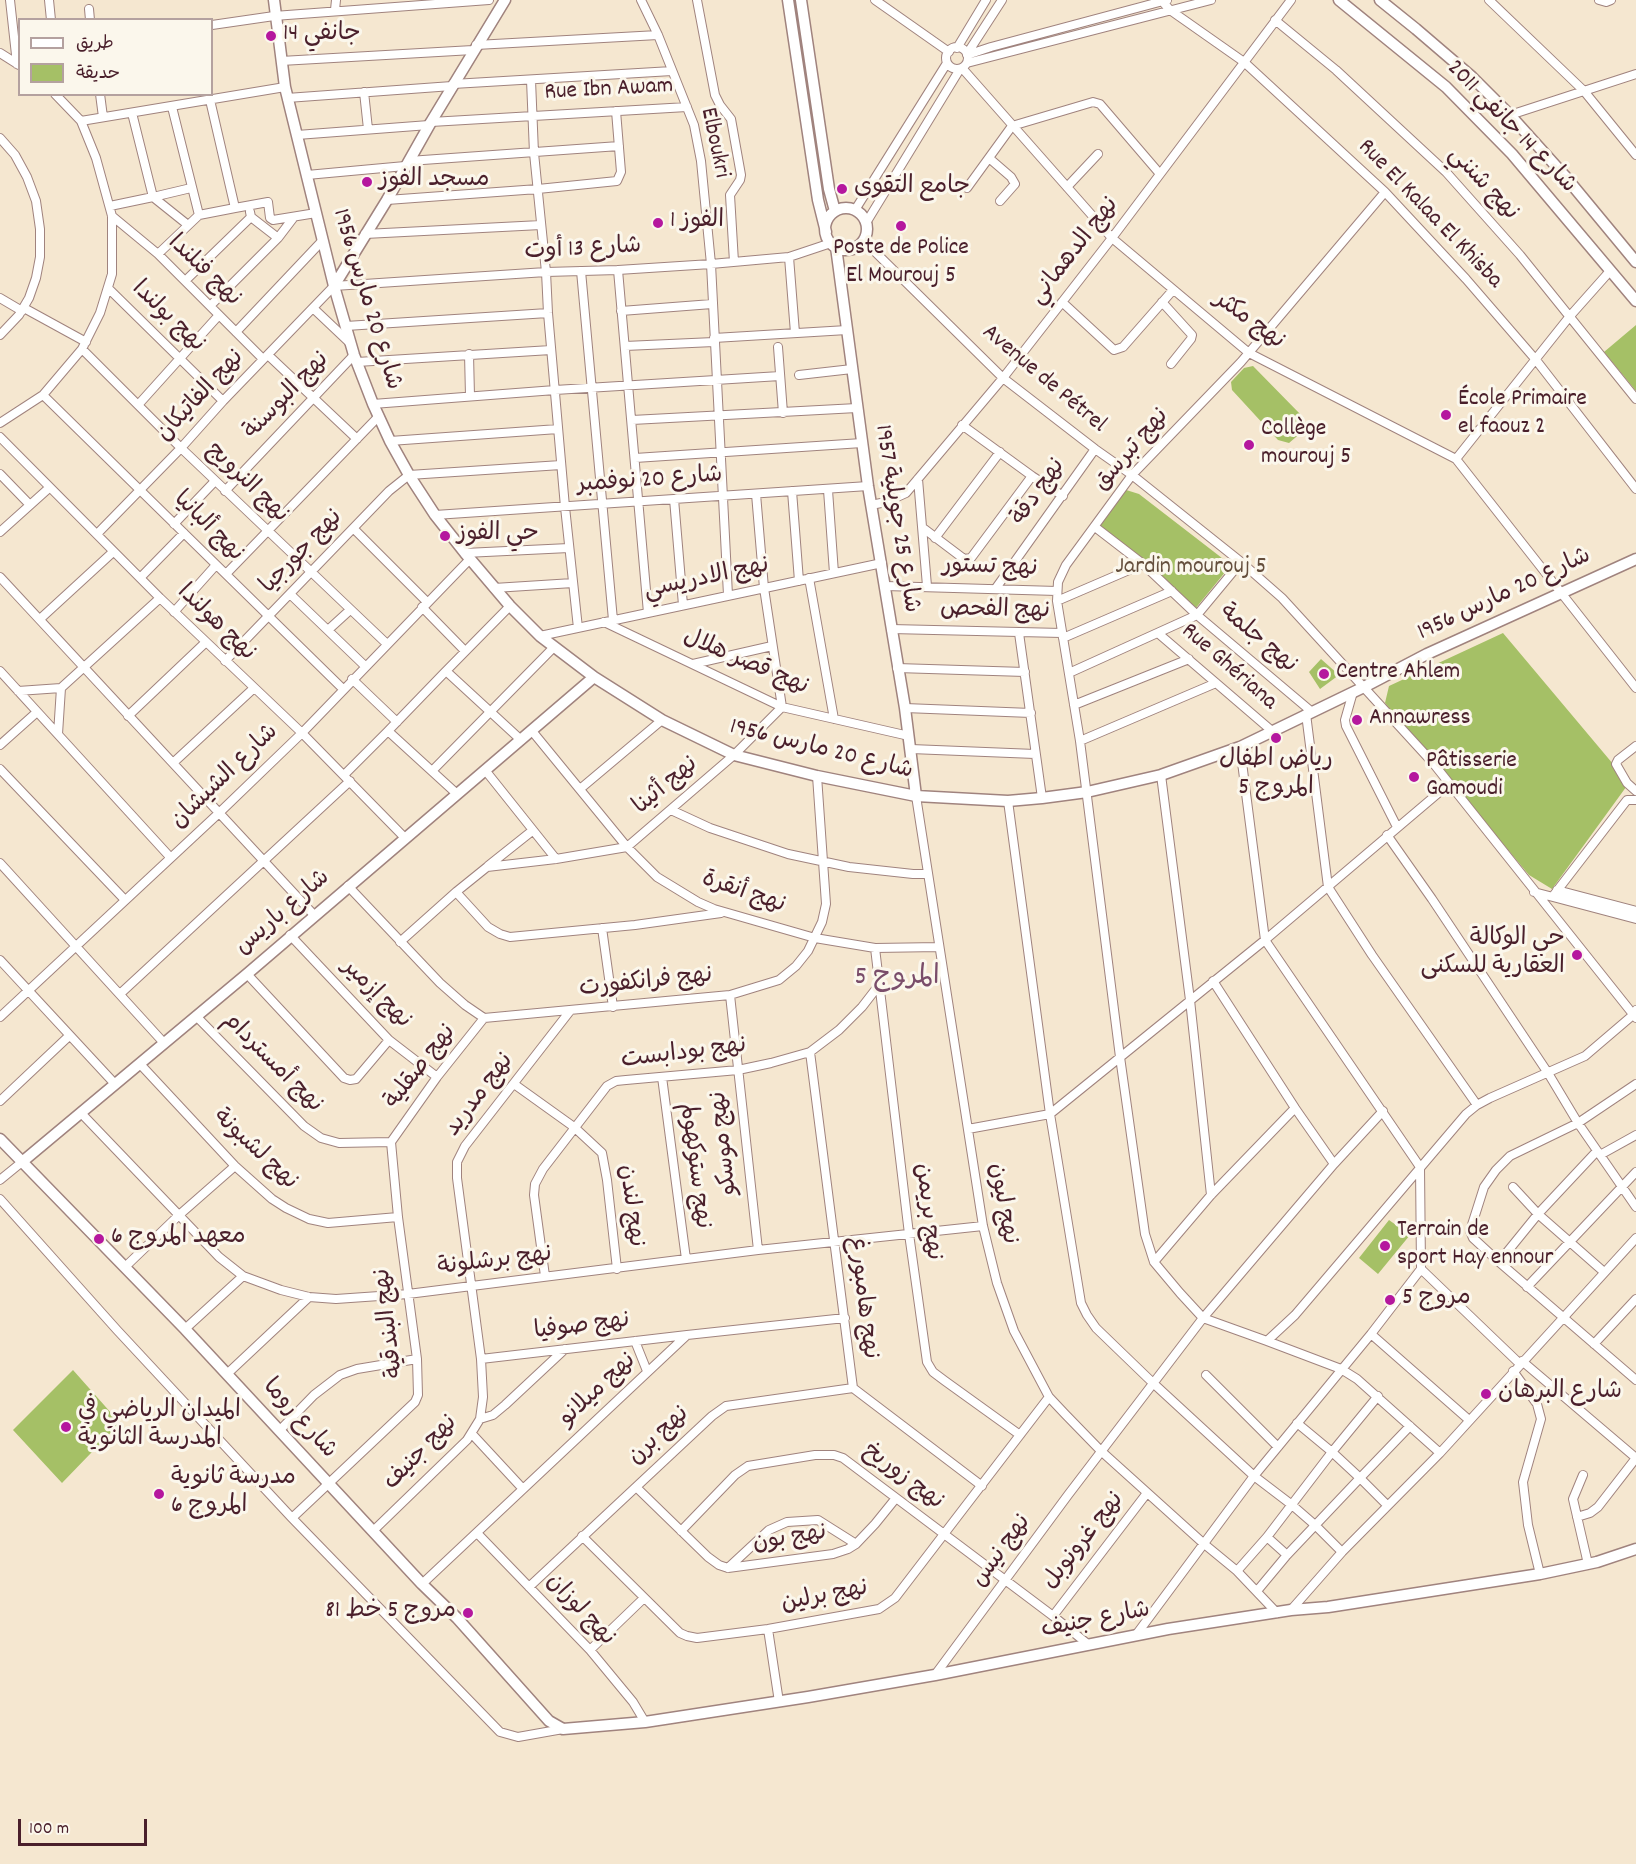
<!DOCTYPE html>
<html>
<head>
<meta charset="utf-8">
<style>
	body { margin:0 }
	#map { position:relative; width:1636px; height:1864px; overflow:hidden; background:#f5e7d0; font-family:Dekko,"Playpen Sans Arabic",sans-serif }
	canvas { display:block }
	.legend { position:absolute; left:18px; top:18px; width:195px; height:78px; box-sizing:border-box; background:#fbf7ec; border:2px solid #b4a19f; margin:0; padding:8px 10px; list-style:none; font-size:18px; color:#4a1f2b }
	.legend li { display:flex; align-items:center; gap:12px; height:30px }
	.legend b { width:30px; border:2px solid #b4a19f }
	.scale { position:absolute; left:18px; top:1819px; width:129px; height:27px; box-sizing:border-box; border:3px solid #4a1f2b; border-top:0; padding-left:8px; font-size:18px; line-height:21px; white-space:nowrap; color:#4a1f2b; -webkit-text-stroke:4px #fbf7ec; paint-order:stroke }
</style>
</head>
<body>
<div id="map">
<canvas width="1636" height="1864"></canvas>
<ul class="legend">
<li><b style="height:8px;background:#fff"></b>طريق</li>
<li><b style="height:16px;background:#a5c066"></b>حديقة</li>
</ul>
<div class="scale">100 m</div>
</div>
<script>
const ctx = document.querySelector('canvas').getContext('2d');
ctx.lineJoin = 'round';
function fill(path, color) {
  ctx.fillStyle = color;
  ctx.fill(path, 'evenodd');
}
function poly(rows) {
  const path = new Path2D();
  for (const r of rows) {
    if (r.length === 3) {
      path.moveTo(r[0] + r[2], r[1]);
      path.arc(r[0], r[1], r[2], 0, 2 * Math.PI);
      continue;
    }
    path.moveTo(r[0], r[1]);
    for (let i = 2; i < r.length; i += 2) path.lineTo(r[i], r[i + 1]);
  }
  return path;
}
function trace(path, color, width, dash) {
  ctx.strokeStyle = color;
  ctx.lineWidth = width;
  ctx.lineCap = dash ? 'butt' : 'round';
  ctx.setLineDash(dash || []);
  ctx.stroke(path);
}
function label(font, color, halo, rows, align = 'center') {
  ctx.font = font + ' Dekko,"Playpen Sans Arabic",sans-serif';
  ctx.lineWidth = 6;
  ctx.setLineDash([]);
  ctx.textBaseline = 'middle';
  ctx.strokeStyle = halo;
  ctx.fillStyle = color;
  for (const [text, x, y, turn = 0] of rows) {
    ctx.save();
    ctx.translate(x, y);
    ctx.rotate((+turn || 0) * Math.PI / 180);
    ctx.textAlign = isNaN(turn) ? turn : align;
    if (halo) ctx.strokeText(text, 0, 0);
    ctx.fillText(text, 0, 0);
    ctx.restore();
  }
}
const green = poly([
	[1636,325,1636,391,1604,352],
	[1253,366,1302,416,1302,432,1289,443,1278,440,1232,390,1231,382,1244,368],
	[1123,489,1139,494,1231,565,1195,609,1098,524],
	[1503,633,1629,783,1552,889,1529,875,1385,703,1389,686],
	[1321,659,1339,675,1320,689,1309,672],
	[1389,1220,1410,1235,1378,1274,1359,1258],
	[73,1370,120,1423,62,1483,13,1430]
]);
const street = poly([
	[10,0,17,64],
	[49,0,51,20],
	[641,0,658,35,694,125,701,161,711,264,728,595],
	[697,0,715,95,720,105,731,119,741,175,740,180,730,195,734,262],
	[875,0,949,52],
	[1161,0,1170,10,1244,62,1385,192,1466,279,1536,360,1636,489],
	[1489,0,1584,91,1636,155],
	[1599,0,1606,2,1611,0],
	[89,9,90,20],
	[335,10,336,0],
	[1275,20,1336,70,1446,172,1520,255,1636,399],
	[212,25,274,16,489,0],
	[476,45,658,35],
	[957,58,11],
	[957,48,986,0],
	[0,53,19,65],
	[967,54,1002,0],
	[967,55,991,47,1167,0],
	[281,61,473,50],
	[967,63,1211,0],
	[962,68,1112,238,1249,353,1456,459,1636,688],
	[531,80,534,153,546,272,548,313,565,507,578,628],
	[453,84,672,71],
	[364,92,368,129],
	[100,94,103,117],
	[287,98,452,86],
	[210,100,235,208,268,202,270,218,273,220,316,213],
	[172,107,199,215,235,208],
	[132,113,153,197,191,188],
	[1510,115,1636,74],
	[81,121,285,87],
	[431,122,687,107],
	[297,135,429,125],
	[0,138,15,155,27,177,36,201,40,229,40,257,36,278,29,298,19,315,0,335],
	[989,158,1011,177,1015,184,1000,201],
	[409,161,619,146],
	[307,175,405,166],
	[1067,187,1098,154],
	[967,188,1012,126,1093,102,1100,104,1160,174],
	[1385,192,1241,362,1132,475,1066,565,1058,582,1057,601,1080,741,1120,1057,1145,1234,1154,1262,1180,1293,1203,1318,1267,1341,1295,1315,1466,1114,1477,1105,1490,1098,1585,1056,1633,1015,1636,1010],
	[387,200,538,189,617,181,621,172,616,111],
	[110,206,153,197,188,225],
	[855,210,947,63],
	[250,212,251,217,278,238],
	[112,216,158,254,263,359],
	[866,223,960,69],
	[365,234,541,225],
	[864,241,1003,378,1095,449,1132,475,1241,562,1282,598,1433,763,1636,1018],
	[158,254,199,215],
	[789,257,795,333],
	[618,270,648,613],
	[581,271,613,620],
	[185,281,251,217],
	[108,288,223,401],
	[0,298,22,311],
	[1062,302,1114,350,1123,347,1173,290],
	[1162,302,1192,335,1191,339,1171,364],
	[210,306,278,238,294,217],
	[24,308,86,342],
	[313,308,350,343],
	[621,311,712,304],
	[346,326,548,313],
	[236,332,323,240],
	[714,338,847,330],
	[625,346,714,342],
	[778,347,783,413],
	[82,349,181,448,387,644],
	[469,354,470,396],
	[268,355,357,439],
	[357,362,551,350],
	[799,375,852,369],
	[43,395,342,688],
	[373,404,555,390,780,376],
	[138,405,219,315],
	[632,420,857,408],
	[0,423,43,395,82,349,100,313,112,274,112,216,96,158,81,121,55,94],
	[962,425,1032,476,1063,496],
	[0,437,160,598,302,733,405,838],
	[390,441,558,429],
	[635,458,862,443],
	[1456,459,1570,316,1610,271],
	[0,474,30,505],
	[918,479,927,586],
	[828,490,834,573],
	[225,491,354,355],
	[792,491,799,581],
	[674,499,683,605],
	[871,505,886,502,906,493,1003,378,1112,238,1291,0],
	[435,515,868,486],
	[174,524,215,481],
	[1095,527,1143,564,1197,615,1312,712],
	[923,528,964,559,971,558,1032,476],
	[354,529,427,602],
	[0,532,49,488],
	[97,534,181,448,223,401,334,286,546,272,618,270,711,264,789,257,831,243],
	[935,538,1000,452],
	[465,553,569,548],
	[226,574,379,416],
	[0,577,314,915],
	[140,578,184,533],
	[809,578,834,719],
	[885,586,1057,591],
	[494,588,573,583],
	[996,588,1095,449],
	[290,594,365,666],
	[1057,601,1143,564],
	[510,606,446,671,521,740],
	[422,607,465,651],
	[174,612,216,565],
	[40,619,113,552],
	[604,622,782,707,909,736],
	[891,629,1062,633],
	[328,630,350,610],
	[1019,633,1042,798],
	[1159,634,1272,731],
	[540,636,882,563],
	[1063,638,1172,591],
	[225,661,389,491,409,475,561,465],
	[693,664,772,646],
	[897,668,1025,672],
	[0,671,170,857],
	[446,671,388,731,457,794],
	[1069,673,1197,615,1241,562],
	[352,679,397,722],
	[18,691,61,688,160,598],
	[1353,692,1345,720,1346,726,1397,827],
	[1074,705,1189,659],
	[905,708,1031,713],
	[1306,714,1328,887,1372,955,1477,1105],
	[128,716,206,642],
	[532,731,627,847,657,877,698,902,714,909,815,938,875,948,939,947],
	[58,734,61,688],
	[1080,741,1216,683],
	[0,745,37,712],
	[1636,746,1618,760,1616,764,1627,783,1636,791],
	[911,749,1035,754],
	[173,763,254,688],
	[0,769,125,900],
	[485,770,556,859],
	[432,771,554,647],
	[344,775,388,731],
	[1161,775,1190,1000,1211,1195],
	[580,789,662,720],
	[916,796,983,1226,997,1283,1014,1331,1049,1397,1065,1414,1101,1451,1203,1543,1237,1571,1277,1613],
	[1008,801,1050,1114,1081,1303,1087,1315,1096,1328,1153,1383,1254,1476,1292,1505,1315,1525,1342,1552],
	[671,810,710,828,788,854,849,867,913,874,928,874],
	[1387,835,1432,899,1548,1073,1578,1123,1636,1207],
	[0,863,164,1043],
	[488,866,532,831],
	[348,886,440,983,465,1005,484,1018,730,995,779,980,796,966,808,951,822,922,826,904,817,776],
	[1557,890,1636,911],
	[456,892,488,927,500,934,510,937,635,925,721,913],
	[1534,892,1636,919],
	[1553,896,1627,800,1636,800],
	[602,928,613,1007],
	[290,935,389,1040,437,1077],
	[400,942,456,892,487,867,556,859,627,847,734,755,782,707,764,588,756,494],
	[875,948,909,1234,927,1362,933,1372,945,1381,1020,1435],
	[0,960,115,1084],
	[247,974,344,1078,350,1080,356,1079,389,1040],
	[1213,981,1295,1108,1334,1164],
	[121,993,350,781],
	[730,995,758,1250],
	[196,1016,304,1126,321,1138,339,1143,391,1142],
	[0,1017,219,813,302,733,470,559],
	[810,1052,853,1388,982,1486],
	[140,1064,235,1166,272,1199,286,1208,309,1219,328,1223,398,1217],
	[662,1077,686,1259],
	[514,1084,574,1127,602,1153,607,1180,617,1269],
	[1636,1084,1578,1123,1510,1156,1496,1170,1484,1187,1470,1231,1473,1238,1499,1262,1636,1380],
	[0,1101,69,1036],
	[81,1113,219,1257,243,1276,281,1290,309,1297,336,1299,408,1294,758,1250,983,1226],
	[968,1129,1050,1114,1265,940,1449,784],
	[391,1142,437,1077,484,1018],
	[1600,1155,1636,1135],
	[0,1180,22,1162],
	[1513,1187,1538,1214,1604,1272],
	[0,1199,117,1330,292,1518,500,1732,518,1737,563,1729],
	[1154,1262,1211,1195,1295,1108],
	[1499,1262,1538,1214,1597,1151],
	[125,1267,178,1216,235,1166],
	[1421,1269,1520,1364],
	[545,1276,534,1195,535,1184,543,1169,607,1086,616,1081,626,1080,738,1070,771,1063,810,1052,839,1030,862,1007,879,985],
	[1527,1287,1636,1172],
	[185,1329,243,1276],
	[1371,1334,1469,1420],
	[635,1341,647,1371],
	[1267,1341,1341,1369,1357,1379,1440,1453],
	[1594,1344,1636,1299],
	[481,1359,687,1335],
	[1522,1361,1636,1458,1598,1507,1590,1513,1577,1517],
	[1513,1371,1537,1404,1541,1419,1523,1482,1528,1525,1540,1574],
	[227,1374,309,1297],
	[1206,1375,1278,1447],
	[480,1419,493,1415,505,1405,565,1349],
	[279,1431,314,1395,340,1375,357,1369,417,1359],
	[472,1434,523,1489],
	[1583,1475,1573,1499,1588,1564],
	[636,1487,708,1557,719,1565,728,1568,833,1554,848,1549,856,1544,875,1524,896,1498],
	[1387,1505,1360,1478,1410,1426],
	[292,1518,415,1402,418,1395,417,1359,398,1217,391,1142],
	[373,1531,467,1440,480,1419,483,1397,481,1359,457,1178,457,1162,465,1146,570,1011],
	[681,1531,735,1475,748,1466,815,1455,834,1455,843,1458,1053,1616,1089,1645],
	[477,1533,590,1650,633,1702,645,1722],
	[582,1536,680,1633,687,1636,697,1638,768,1629,879,1609,895,1598,1049,1397],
	[1267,1537,1332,1452,1297,1423],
	[728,1568,769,1530,787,1522,818,1520,856,1544],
	[1237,1571,1267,1537,1287,1555],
	[422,1584,687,1335,845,1318],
	[529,1587,712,1416,726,1406,853,1388],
	[1257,1591,1287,1555,1360,1478,1332,1452,1378,1396],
	[1291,1610,1342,1552,1440,1453,1636,1238],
	[1053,1616,1147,1493],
	[768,1629,779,1702],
	[1136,1635,1254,1476,1371,1334,1421,1269,1420,1167,1265,940,1240,747],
	[590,1650,644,1598],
	[935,1675,1068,1495,1203,1318,1334,1164,1383,1111]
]);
const secondary = poly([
	[274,0,285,87,334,286,354,355,373,404,390,441,409,475,435,515,465,553,510,606,540,636,594,677,662,720,734,755,817,776,916,796,1008,801,1042,798,1087,792,1161,775,1240,747,1364,687,1427,654,1636,559],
	[788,0,818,200,826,232],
	[801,0,829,189,835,211],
	[1339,0,1446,87,1512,154,1636,301],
	[1380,0,1416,29,1472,77,1510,115,1564,175,1636,262],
	[846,229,21],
	[836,247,868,486,905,708,916,796],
	[334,286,387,200,431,122,505,0],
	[0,1139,185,1329,422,1584,457,1618,549,1721,563,1729,645,1722,808,1697,935,1675,1168,1629,1291,1610,1328,1607,1540,1574,1597,1562,1636,1549],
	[22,1162,247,974,594,677]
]);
const markers = [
	[271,36,6,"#b5179e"],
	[367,182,6,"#b5179e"],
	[842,189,6,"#b5179e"],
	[658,223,6,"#b5179e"],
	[901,226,6,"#b5179e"],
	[1446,415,6,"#b5179e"],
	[1249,445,6,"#b5179e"],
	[445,536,6,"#b5179e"],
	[1324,674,6,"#b5179e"],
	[1357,720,6,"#b5179e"],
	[1276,738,6,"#b5179e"],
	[1414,777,6,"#b5179e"],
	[1577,955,6,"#b5179e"],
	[99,1239,6,"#b5179e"],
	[1385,1246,6,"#b5179e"],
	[1390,1300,6,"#b5179e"],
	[1486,1394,6,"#b5179e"],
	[66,1427,6,"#b5179e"],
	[159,1494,6,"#b5179e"],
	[468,1613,6,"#b5179e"]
];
const poiNames = [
	["14 جانفي",283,36],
	["مسجد الفوز",379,182],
	["جامع التقوى",854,189],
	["الفوز 1",670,223],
	["Poste de Police",901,250,"center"],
	["El Mourouj 5",901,278,"center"],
	["École Primaire",1458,401],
	["el faouz 2",1458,429],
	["Collège",1261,431],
	["mourouj 5",1261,459],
	["حي الفوز",457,536],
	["Centre Ahlem",1336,674],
	["Annawress",1369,720],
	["رياض اطفال",1276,762,"center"],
	["المروج 5",1276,790,"center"],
	["Pâtisserie",1426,763],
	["Gamoudi",1426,791],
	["حي الوكالة",1565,941,"right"],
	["العقارية للسكنى",1565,969,"right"],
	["Terrain de",1397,1232],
	["sport Hay ennour",1397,1260],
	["معهد المروج 6",111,1239],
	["مروج 5",1402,1300],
	["شارع البرهان",1498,1394],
	["الميدان الرياضي في",78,1413],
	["المدرسة الثانوية",78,1441],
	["مدرسة ثانوية",171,1480],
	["المروج 6",171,1508],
	["مروج 5 خط 81",456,1613,"right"]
];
const streetNames = [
	["Rue Ibn Awam",609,91,-3],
	["شارع 14 جانفي 2011",1510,128,46],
	["Elboukri",713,143,78],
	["نهج شنني",1482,185,47],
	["Rue El Kalaa El Khisba",1429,215,46],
	["شارع 13 أوت",583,251,-3],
	["نهج الدهماني",1076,252,-52],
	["نهج فنلندا",203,272,44],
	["شارع 20 مارس 1956",365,300,73],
	["نهج بولندا",167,318,44],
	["نهج مكثر",1248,322,36],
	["Avenue de Pétrel",1043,380,40],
	["نهج الفاتيكان",202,397,-47],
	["نهج البوسنة",288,397,-46],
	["نهج تبرسق",1133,451,-49],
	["شارع 20 نوفمبر",650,482,-4],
	["نهج النرويج",246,484,44],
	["نهج دقة",1040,493,-55],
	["شارع 25 جويلية 1957",895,519,81],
	["نهج ألبانيا",207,528,45],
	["نهج جورجيا",303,553,-46],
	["نهج تستور",990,569,2],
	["نهج الادريسي",707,580,-12],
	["شارع 20 مارس 1956",1505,596,-25],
	["نهج الفحص",995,612,1],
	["نهج هولندا",215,624,44],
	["نهج جلمة",1257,640,40],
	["نهج قصر هلال",745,664,23],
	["Rue Ghériana",1228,668,41],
	["شارع 20 مارس 1956",821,751,14],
	["شارع الشيشان",226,778,-44],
	["نهج أثينا",667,787,-40],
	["نهج أنقرة",743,894,19],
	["شارع باريس",284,914,-41],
	["نهج فرانكفورت",646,984,-6],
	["نهج إزمير",375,995,45],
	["نهج بودابست",684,1055,-7],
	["نهج أمستردام",271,1064,45],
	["نهج صقلية",422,1068,-52],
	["نهج مدريد",481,1096,-53],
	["نهج موسكو",726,1143,-96],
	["نهج لشبونة",254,1151,43],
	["نهج ستوكهولم",693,1166,83],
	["نهج ليون",1001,1204,80],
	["نهج لندن",629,1206,83],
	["نهج بريمن",926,1212,83],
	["نهج برشلونة",495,1263,-7],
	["نهج هامبورغ",861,1298,83],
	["نهج البندقية",391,1323,-97],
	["نهج صوفيا",582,1328,-7],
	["نهج ميلانو",599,1391,-43],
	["شارع روما",298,1420,48],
	["نهج برن",660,1437,-43],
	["نهج جنيف",422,1454,-46],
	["نهج زوريخ",902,1478,37],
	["نهج بون",790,1540,-9],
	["نهج غرونوبل",1085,1542,-52],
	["نهج نيس",1003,1552,-54],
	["نهج برلين",825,1598,-11],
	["نهج لوزان",579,1611,47],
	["شارع جنيف",1096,1622,-11]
];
const parkNames = [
	["Jardin mourouj 5",1191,569]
];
const quarterNames = [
	["المروج 5",897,979]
];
fill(green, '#a5c066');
trace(street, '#a0837e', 10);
trace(secondary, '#a0837e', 13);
trace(street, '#fff', 8);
trace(secondary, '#fff', 10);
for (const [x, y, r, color] of markers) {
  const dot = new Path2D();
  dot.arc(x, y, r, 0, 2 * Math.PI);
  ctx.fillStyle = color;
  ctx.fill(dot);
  trace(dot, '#fbf7ec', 2);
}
label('24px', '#4a1f2b', '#fbf7ec', poiNames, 'left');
label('24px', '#4a1f2b', '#fbf7ec', streetNames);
label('24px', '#654f3d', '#fbf7ec', parkNames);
label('27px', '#7a4d6a', '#fbf7ec', quarterNames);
</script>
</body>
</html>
